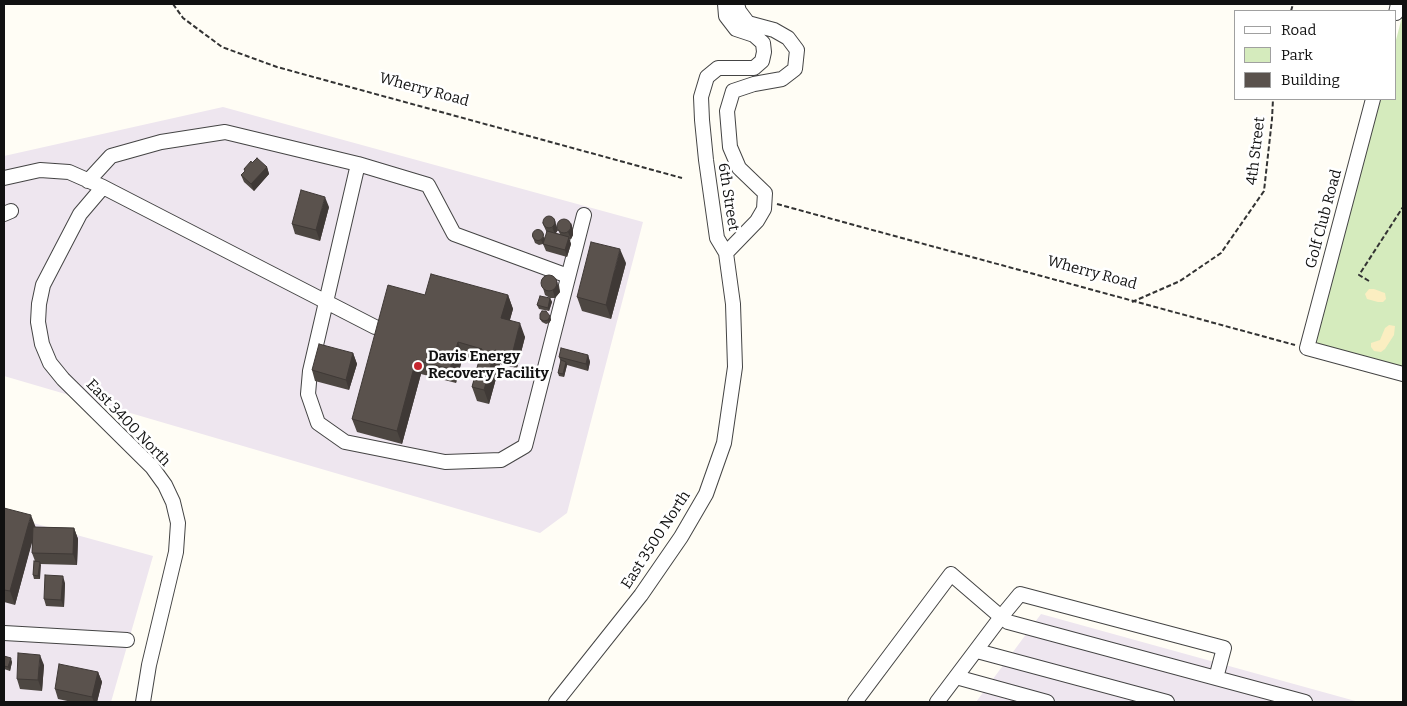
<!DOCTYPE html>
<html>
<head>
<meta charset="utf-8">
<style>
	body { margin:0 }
	#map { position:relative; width:1407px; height:706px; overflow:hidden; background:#fffdf5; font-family:Bitter,serif }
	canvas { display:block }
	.frame { position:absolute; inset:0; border:5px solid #111; pointer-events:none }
	.legend { position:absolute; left:1234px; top:10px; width:162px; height:90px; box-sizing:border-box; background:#fff; border:1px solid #a0a0a0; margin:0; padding:6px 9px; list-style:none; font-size:15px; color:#111 }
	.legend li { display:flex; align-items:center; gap:10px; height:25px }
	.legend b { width:25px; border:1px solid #a0a0a0 }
</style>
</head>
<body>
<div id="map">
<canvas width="1407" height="706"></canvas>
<div class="frame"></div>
<ul class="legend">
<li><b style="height:6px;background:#fff"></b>Road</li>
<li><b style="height:14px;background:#d5ebbd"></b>Park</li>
<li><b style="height:14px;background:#5a524d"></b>Building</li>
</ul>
</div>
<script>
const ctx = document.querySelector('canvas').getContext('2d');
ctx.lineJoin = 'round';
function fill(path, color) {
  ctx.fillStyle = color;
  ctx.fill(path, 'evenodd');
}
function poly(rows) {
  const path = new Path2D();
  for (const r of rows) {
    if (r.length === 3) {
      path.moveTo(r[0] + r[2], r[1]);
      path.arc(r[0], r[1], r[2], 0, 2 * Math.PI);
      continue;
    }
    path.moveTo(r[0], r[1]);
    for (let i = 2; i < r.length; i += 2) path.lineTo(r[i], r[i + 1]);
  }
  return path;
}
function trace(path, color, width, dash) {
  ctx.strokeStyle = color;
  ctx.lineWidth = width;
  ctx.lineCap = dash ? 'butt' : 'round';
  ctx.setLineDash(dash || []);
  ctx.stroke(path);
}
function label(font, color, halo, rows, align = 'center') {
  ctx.font = font + ' Bitter,serif';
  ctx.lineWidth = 5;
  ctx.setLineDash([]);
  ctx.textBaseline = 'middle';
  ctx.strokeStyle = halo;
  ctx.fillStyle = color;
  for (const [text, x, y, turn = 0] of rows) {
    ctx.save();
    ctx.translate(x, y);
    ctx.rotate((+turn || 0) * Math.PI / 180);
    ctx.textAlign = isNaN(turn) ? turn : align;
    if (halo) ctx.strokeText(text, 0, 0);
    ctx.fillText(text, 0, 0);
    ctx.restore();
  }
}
const industrial = poly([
	[223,107,643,222,567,513,540,533,4,376,4,156],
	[4,515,153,556,111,702,4,702],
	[1041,614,1359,702,976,702]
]);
const green = poly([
	[1403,13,1403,367,1313,343,1380,99,1396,99,1396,40]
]);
const sand = poly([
	[1369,289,1374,289,1382,292,1385,293,1386,299,1383,302,1378,302,1367,299,1365,294],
	[1389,325,1395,326,1394,335,1385,349,1381,352,1374,351,1371,347,1371,343,1380,340,1385,328]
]);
const path = poly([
	[173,4,183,18,222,47,277,67,682,178],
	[1291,11,1293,4],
	[777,204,1295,345],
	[1369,281,1359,275,1403,207],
	[1132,302,1180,281,1221,253,1264,191,1272,119,1273,99]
]);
const minor = poly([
	[1396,13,1398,4],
	[1373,99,1307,348,1403,374],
	[358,164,310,371,308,394,318,423,345,442,445,462,501,460,525,446,584,215],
	[4,178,40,170,69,172,103,187,375,327],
	[88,181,111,156,161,142,225,132,358,164,428,185,454,234,568,276],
	[103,187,80,214,43,285,39,304,38,322,42,344,50,363,63,379,152,467,165,485,173,502,178,523,176,552,149,665,143,702],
	[4,214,11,211],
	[726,253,757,221,764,209,765,193,739,168,730,147,727,111,733,91,754,84,782,79,795,69,797,50,788,38,774,30,748,23,739,11,737,4],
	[4,633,127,640],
	[977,651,1167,702],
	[956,677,1047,702],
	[1216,678,1224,648,1020,594,1001,617,1008,622,1305,702],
	[556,702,641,595,681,537,706,494,724,443,735,367,733,304,726,253,717,238,706,160,702,120,701,97,707,77,718,68,754,68,762,61,764,52,763,43,754,35,736,29,726,16,725,4],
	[855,702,951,574,1001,617,937,702]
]);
const wall = poly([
	[252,163,267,167,269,174,254,191,244,182,241,175,245,171,244,169],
	[329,207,320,241,295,234,292,224],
	[542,222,558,230,556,233,560,234,558,230,571,223,573,230,573,235,571,239,569,239,571,244,567,257,546,251,543,244,545,240,543,244,539,245,535,243,532,235,545,239,547,233],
	[626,263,611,319,582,311,577,297],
	[559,285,560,292,555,298,550,298,545,295,543,288],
	[425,295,508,295,513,309,510,320,525,337,517,368,500,364,489,404,477,401,472,387,479,361,463,356,456,383,421,374,402,444,357,432,352,419],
	[550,298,552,302,549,311,539,309,537,305],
	[550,316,551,320,549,323,546,324,542,322,540,319],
	[353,353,357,364,349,390,315,381,312,370],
	[588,355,590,362,588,371,567,365,564,377,559,376,558,373,561,362,559,357],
	[4,508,35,527,74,528,78,539,77,565,40,564,40,579,34,579,33,575,35,561,32,553,32,541,15,605,4,602],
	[65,583,64,607,46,606,44,599],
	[4,656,12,662,10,671,4,669],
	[44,665,42,691,20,689,17,679],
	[98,672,102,682,97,702,72,702,58,699,55,689]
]);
const shadedWall = poly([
	[267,167,269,174,254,191,251,184],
	[325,197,329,207,320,241,316,230],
	[554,218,558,230,555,234,552,227],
	[571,223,573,230,573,235,571,239,568,232],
	[544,236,545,239,543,244,541,240],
	[569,237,571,244,567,257,565,250],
	[620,249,626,263,611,319,606,305],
	[556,278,560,292,555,298,553,291],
	[508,295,513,309,506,332,501,318],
	[550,298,552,302,549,311,548,308],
	[550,316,551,320,549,323,548,320],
	[520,323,525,337,517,368,512,355],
	[458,342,463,356,456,383,450,369],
	[495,350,500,364,489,404,484,390],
	[353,353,357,364,349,390,346,380],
	[588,355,590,362,588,371,586,364],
	[416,360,421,374,402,444,397,431],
	[566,362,567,365,564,377,563,374],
	[31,515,36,528,15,605,10,591],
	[74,528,78,539,77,565,73,554],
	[40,562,41,565,40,579,38,576],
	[63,576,65,583,64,607,61,600],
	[40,655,44,665,42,691,38,680],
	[11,658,12,662,10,671,8,667],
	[98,672,102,682,97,702,94,702,92,697]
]);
const building = poly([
	[257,158,267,167,251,184,241,175,245,171,244,169,251,161,252,163,257,158],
	[301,190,325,197,316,230,292,224,301,190],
	[549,222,6],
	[564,226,7],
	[538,235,5.5],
	[547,231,569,237,565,250,543,244,547,231],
	[591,242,620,249,606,305,577,297,591,242],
	[431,274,508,295,501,318,520,323,512,355,495,350,484,390,472,387,482,349,458,342,450,369,416,360,397,431,352,419,388,285,425,295,431,274],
	[549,283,8],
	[540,296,550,298,548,308,537,305,540,296],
	[542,311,546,311,550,316,548,320,544,321,540,319,540,314,542,311],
	[319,344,353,353,346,380,312,370,319,344],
	[561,348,588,355,586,364,559,357,561,348],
	[561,360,566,362,563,374,558,373,561,360],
	[4,508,31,515,10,591,4,590,4,508],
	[33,527,74,528,73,554,32,553,33,527],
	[34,561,40,562,38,576,33,575,34,561],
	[45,575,63,576,61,600,44,599,45,575],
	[18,653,40,655,38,680,17,679,18,653],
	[4,656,11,658,8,667,4,666,4,656],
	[59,664,98,672,92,697,55,689,59,664]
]);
const markers = [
	[418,366,5,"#c4262e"]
];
const streetNames = [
	["Wherry Road",424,90,15],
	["4th Street",1256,151,-83],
	["6th Street",728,197,81],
	["Golf Club Road",1324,219,-75],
	["Wherry Road",1092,273,15],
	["East 3400 North",128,423,46],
	["East 3500 North",656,540,-57]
];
const poiNames = [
	["Davis Energy",428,357],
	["Recovery Facility",428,374]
];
fill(industrial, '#eee6ef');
fill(green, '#d5ebbd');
fill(sand, '#fbeec1');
trace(minor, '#444', 16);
trace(path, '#333', 2, [5, 2.5]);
trace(minor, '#fff', 14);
fill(wall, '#4d4742');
fill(shadedWall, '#3f3936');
fill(building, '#5a524d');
trace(building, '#3f3936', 1);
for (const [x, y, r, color] of markers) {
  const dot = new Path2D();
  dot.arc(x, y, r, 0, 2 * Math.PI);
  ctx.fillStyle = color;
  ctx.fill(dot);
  trace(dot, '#fff', 2);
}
label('15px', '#111', '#fff', streetNames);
label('bold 15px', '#111', '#fff', poiNames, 'left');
</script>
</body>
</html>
